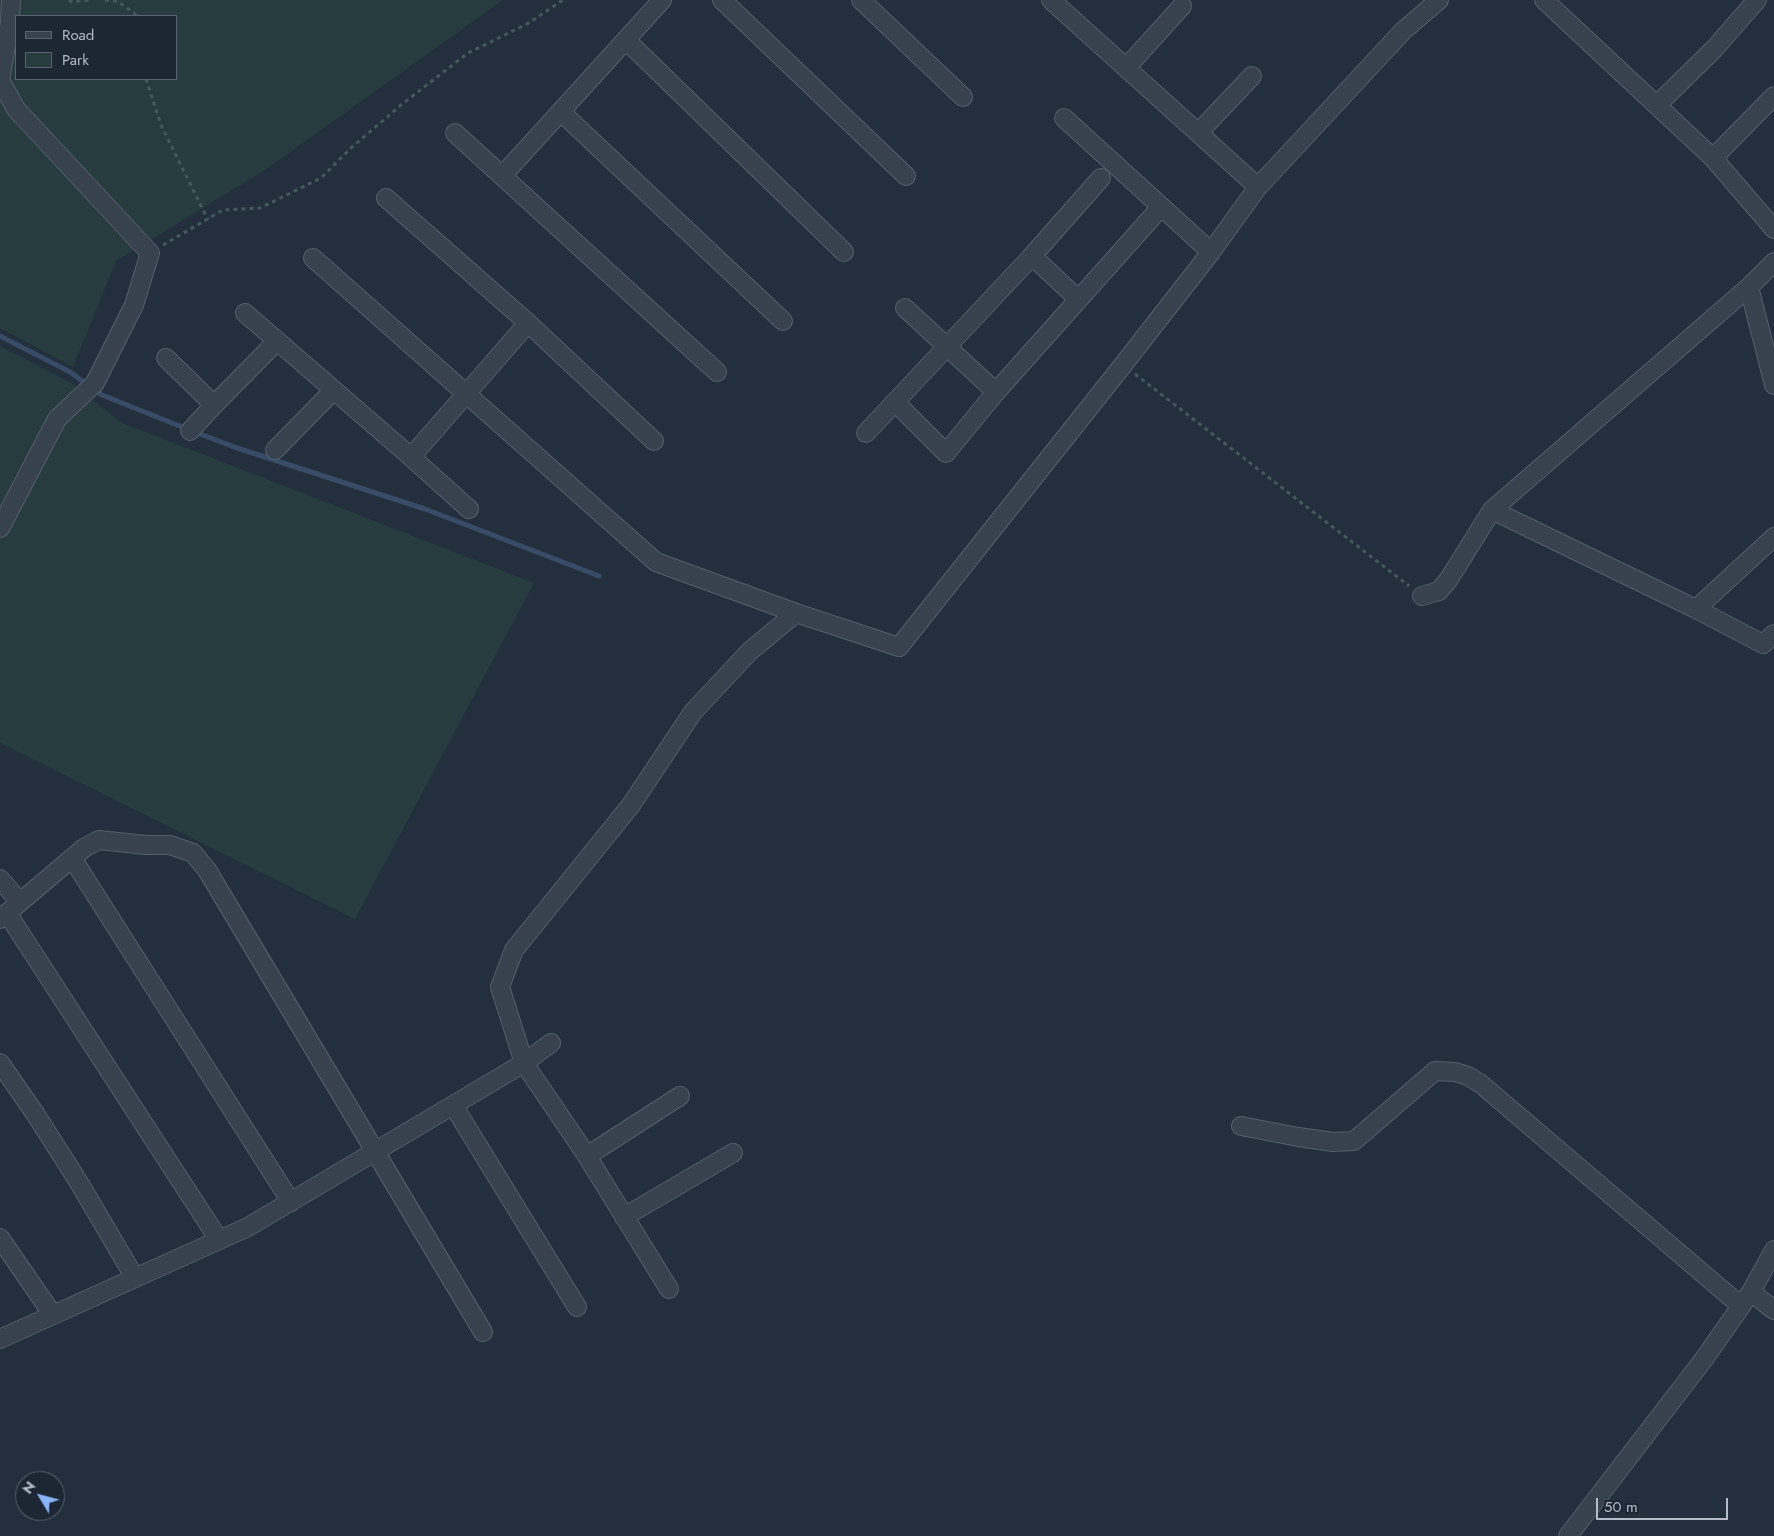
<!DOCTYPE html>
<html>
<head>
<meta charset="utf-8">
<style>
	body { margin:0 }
	#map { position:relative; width:1774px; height:1536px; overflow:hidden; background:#242f3e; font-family:Jost,sans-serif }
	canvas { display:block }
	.legend { position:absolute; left:15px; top:15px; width:162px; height:65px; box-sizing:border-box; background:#1d2633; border:1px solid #59626f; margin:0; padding:6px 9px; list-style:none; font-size:15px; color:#b4bcc9 }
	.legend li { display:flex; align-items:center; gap:10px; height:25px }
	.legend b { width:25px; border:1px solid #59626f }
	.north { position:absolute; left:15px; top:1471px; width:50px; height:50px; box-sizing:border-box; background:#1d2633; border:1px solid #59626f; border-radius:50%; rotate:307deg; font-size:14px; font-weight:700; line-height:20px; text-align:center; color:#b4bcc9 }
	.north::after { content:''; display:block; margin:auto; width:18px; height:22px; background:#8ab4f8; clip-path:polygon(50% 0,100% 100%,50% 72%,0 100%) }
	.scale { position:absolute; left:1596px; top:1498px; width:132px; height:22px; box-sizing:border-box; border:2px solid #b4bcc9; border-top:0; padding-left:6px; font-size:15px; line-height:18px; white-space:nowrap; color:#b4bcc9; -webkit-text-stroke:4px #1d2633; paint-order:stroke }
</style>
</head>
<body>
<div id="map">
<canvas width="1774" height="1536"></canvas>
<ul class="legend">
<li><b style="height:6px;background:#38414e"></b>Road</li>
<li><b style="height:14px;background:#263c3f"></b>Park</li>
</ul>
<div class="north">N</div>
<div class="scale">50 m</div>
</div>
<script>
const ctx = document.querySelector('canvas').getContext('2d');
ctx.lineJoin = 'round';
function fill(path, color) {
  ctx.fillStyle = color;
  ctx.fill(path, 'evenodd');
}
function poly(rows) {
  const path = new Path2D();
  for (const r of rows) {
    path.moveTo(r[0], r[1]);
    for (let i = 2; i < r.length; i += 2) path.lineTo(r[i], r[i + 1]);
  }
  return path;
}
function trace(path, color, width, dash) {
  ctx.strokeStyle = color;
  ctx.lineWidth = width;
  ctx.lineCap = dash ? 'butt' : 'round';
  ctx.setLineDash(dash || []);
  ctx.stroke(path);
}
const green = poly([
	[0,0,503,0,265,170,116,261,73,367,0,328],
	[16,16,176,16,176,79,16,79],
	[0,346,73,384,120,422,534,583,355,919,0,743]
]);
const stream = poly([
	[0,336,70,372,102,395,187,429],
	[195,432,234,447,425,509,599,576]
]);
const path = poly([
	[69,0,72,2,89,0],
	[105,0,117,1,134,13,137,16],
	[146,79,161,125,208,220],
	[163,245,223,210,260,208,321,178,351,148,401,105,468,53,527,24,563,0],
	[1135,374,1409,586]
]);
const minor = poly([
	[722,0,906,176],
	[861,0,963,97],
	[1051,0,1258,187],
	[1544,0,1713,158,1774,229],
	[626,40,844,252],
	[1126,68,1182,6],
	[1657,105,1714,49,1757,0],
	[561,112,783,321],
	[1064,118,1211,252],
	[455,133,717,372],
	[1198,133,1252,76],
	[1713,158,1774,96],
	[502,176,662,0],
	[386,198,528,323,654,441],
	[1032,256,1078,299],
	[313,258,656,562,796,613,899,647,1123,365,1211,252,1258,187,1403,31,1439,0],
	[1749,287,1774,385],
	[905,308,996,392,1161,207],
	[245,313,411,457,528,323],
	[166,358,214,405,277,341],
	[895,402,946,453,996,392],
	[190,431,214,405],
	[866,433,1032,256,1101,178],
	[275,450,334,390],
	[411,457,469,509],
	[1492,510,1696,609,1774,537],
	[0,528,57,419,95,383,134,305,150,253,16,109,0,80,10,22,11,0],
	[1422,596,1439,591,1449,579,1492,510,1749,287,1774,262],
	[1696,609,1763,644,1774,634],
	[72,858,291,1202],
	[0,879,20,902],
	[7,913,219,1240],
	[0,919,84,848,99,840,146,845,170,845,193,853,207,870,483,1332],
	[551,1043,524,1063,587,1156,669,1289],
	[0,1063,36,1115,78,1181,135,1278],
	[453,1105,577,1307],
	[1241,1126,1298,1137,1333,1142,1354,1141,1435,1071,1455,1072,1468,1076,1481,1084,1741,1306],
	[587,1156,680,1096],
	[624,1217,733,1153],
	[0,1238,53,1315],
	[1751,1292,1774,1310],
	[0,1339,248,1227,524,1063,500,987,514,950,631,805,693,712,750,651,796,613],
	[1568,1536,1704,1359,1751,1292,1774,1250]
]);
fill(green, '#263c3f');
trace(stream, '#394c67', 5);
trace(minor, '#565f6c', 20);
trace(path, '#44595c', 3, [4, 4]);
trace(minor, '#38414e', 18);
</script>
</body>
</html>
